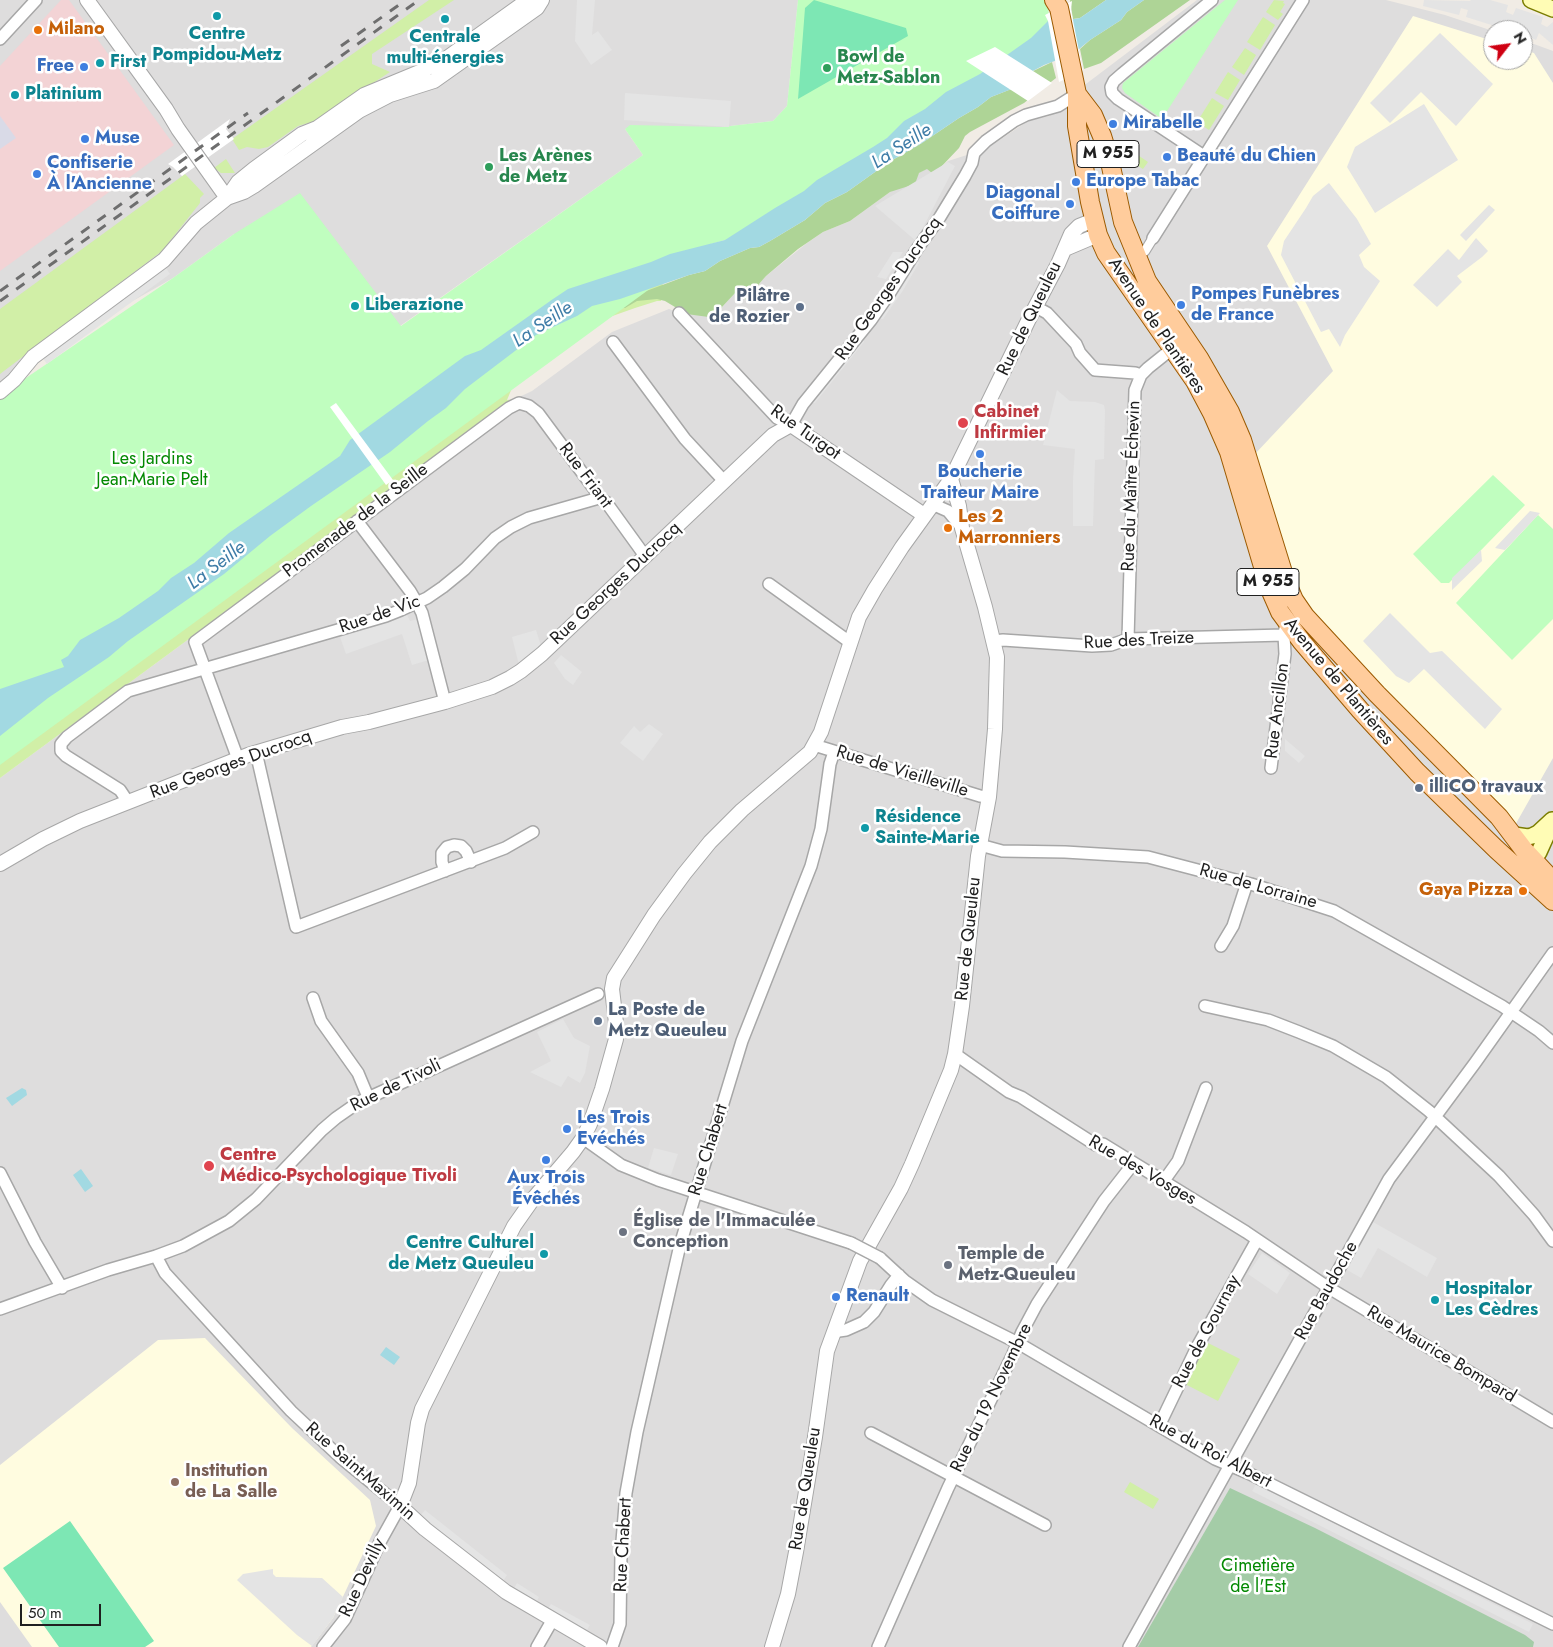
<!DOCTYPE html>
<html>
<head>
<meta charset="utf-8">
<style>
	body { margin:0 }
	#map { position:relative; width:1553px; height:1647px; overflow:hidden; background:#f1ece5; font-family:Jost,sans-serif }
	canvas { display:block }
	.north { position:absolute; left:1483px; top:20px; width:50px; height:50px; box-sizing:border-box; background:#fff; border:1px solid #a6a6a6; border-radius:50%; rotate:60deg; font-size:14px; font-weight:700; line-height:20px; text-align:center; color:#202020 }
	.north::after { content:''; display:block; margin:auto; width:18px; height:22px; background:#cf0012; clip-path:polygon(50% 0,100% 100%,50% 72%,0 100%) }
	.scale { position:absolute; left:20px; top:1604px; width:81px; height:22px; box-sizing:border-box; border:2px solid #202020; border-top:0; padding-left:6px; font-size:15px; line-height:18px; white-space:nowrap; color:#202020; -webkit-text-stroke:4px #fff; paint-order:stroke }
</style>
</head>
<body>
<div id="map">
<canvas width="1553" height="1647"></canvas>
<div class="north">N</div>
<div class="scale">50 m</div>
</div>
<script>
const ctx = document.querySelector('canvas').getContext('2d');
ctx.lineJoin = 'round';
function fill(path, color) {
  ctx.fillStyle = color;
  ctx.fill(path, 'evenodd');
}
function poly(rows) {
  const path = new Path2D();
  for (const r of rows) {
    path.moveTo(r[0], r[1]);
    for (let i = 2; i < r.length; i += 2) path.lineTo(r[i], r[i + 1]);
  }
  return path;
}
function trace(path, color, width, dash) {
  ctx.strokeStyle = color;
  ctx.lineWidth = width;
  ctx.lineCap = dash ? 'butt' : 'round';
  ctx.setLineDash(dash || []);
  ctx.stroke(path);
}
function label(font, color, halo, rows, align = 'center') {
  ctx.font = font + ' Jost,sans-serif';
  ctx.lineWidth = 5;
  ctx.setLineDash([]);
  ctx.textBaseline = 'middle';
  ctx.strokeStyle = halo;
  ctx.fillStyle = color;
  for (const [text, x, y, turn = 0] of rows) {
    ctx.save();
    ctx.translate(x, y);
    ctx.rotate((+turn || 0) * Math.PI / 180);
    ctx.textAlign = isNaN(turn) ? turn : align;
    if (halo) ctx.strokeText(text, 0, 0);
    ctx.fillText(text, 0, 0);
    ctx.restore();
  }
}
const residential = poly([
	[0,0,798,0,787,106,773,121,722,127,625,129,643,155,400,326,234,234,173,278,17,367,0,385],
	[1197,0,1386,0,1445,15,1493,31,1493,60,1523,60,1523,40,1553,51,1553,1647,0,1647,0,778,515,399,532,391,612,332,669,309,679,313,722,307,737,291,752,300,759,284,766,276,807,243,823,232,850,221,890,192,927,168,941,167,948,161,986,149,1028,121,1049,116,1078,90]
]);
const commercial = poly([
	[61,0,69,0,174,145,0,271,0,66]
]);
const education = poly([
	[1413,16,1493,41,1493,60,1523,60,1523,50,1534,53,1553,83,1553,758,1514,827,1304,605,1290,577,1254,455,1333,371,1267,246],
	[205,1338,292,1428,370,1500,376,1526,333,1618,311,1647,32,1647,0,1602,0,1465,158,1340]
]);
const grass = poly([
	[429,0,454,0,372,54,372,64,390,72,315,121,298,126,268,147,259,149,247,147,239,150,232,139],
	[1274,0,1284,1,1283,3,1285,4,1280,12,1283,14,1278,20,1266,12],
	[1263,17,1275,25,1260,50,1247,42],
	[1245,48,1256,55,1244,75,1232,67],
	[1228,72,1240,80,1228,100,1215,93],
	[1212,98,1224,106,1209,130,1197,122],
	[1117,141,1148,162,1143,169,1119,154],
	[226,159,235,173,221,173,214,168],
	[185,174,204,194,200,198,200,203,162,251,0,374,0,309],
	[664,273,661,301,657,301,635,308,604,319,512,388,507,400,515,399,0,778,0,729],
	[1206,1342,1240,1359,1218,1401,1185,1384],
	[1130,1482,1159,1499,1153,1509,1124,1492]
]);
const forest = poly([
	[1070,0,1106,0,1080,18,1073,19],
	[1144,0,1190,0,1101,63,1084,69,1080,49,1090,40,1121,20,1127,12],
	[1052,62,1056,78,1024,103,970,132,965,136,959,148,941,167,932,173,927,169,919,173,915,184,890,192,850,221,823,232,798,249,766,276,759,284,752,301,741,298,737,291,722,307,716,318,679,313,675,307,665,301,657,299,637,301,625,308,592,306,649,290,689,275,705,271,720,261,750,248,759,247,770,241,805,220,825,203,847,192,889,162,922,143,959,118,978,107,991,97,1014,88,1029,73]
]);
const cemetery = poly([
	[1230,1488,1315,1528,1525,1635,1534,1642,1533,1647,1138,1647]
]);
const park = poly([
	[798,0,1047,0,1052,40,750,240,725,240,711,244,0,765,0,398,23,380,173,278,234,234,300,193,401,326,643,155,625,129,630,125,722,127,773,121,787,106],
	[1225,0,1238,0,1162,119,1125,93,1122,88,1123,83],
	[1493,475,1525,505,1449,583,1441,583,1413,554],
	[1538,515,1553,529,1553,619,1512,660,1456,603]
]);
const pitch = poly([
	[814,0,906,28,908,36,798,99,805,8],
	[70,1521,154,1641,145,1647,59,1647,3,1568]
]);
const parking = poly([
	[577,0,595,0,592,35,598,31,612,50,591,65,575,41],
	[1424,0,1470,1,1471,0,1490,0,1508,5,1506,12,1513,15,1516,8,1543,17,1541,24,1547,27,1553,22,1553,45,1539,33,1536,40,1523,35,1523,30,1509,30,1510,23,1504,21,1501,28,1466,17,1468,10,1461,8,1459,15,1423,6],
	[1440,33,1493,84,1456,126,1421,92,1390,123,1370,103],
	[625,93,731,101,729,127,624,120],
	[1424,104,1458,160,1375,213,1347,167,1355,147],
	[948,162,955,166,916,241,875,206],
	[1329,183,1357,219,1371,244,1359,255,1364,267,1380,281,1345,335,1340,347,1329,329,1321,332,1281,255,1284,241,1306,208,1313,196],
	[1489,205,1495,210,1466,241,1460,235],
	[1476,238,1488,251,1482,257,1457,276,1462,282,1437,307,1413,285,1448,249,1459,260],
	[893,252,903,252,886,279,877,277],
	[917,259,919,263,902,292,883,319,878,319,899,290],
	[166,268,170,274,47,364,42,357],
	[864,338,864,342,815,403,812,403],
	[1057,390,1070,401,1095,402,1104,405,1105,411,1104,459,1095,460,1093,526,1073,526,1073,480,1075,449,1043,445],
	[1530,511,1540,513,1505,550,1495,548],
	[1481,550,1482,561,1452,590,1452,578],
	[1390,613,1430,653,1442,651,1502,709,1485,729,1424,669,1409,683,1396,676,1363,641],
	[407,615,410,621,417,619,429,660,412,665,402,634,346,654,340,637],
	[536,630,541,646,519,665,512,637],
	[561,655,582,672,573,685,565,679,554,663],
	[649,724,663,734,643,761,620,743,634,726,640,732],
	[1285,739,1305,756,1299,763,1285,751],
	[563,1019,574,1038,590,1046,585,1073,580,1083,568,1076,561,1087,530,1072,551,1061,537,1032],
	[654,1148,678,1154,671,1175,648,1168],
	[1373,1222,1437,1258,1427,1277,1378,1248,1361,1278,1347,1270],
	[1262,1253,1290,1273,1277,1294,1248,1274],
	[1256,1484,1533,1624,1529,1632,1252,1491],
	[425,1510,507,1575,502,1583,419,1517],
	[273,1569,273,1574,276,1577,322,1578,343,1597,333,1618,312,1646,297,1635,237,1580,243,1574],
	[517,1583,539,1597,535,1605,513,1590],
	[551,1604,590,1625,586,1632,547,1610]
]);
const plaza = poly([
	[0,116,16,138,0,149]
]);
const water = poly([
	[1106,0,1144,0,1127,12,1121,20,1090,40,1073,54,1044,65,1029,73,1014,88,991,97,978,107,959,118,922,143,889,162,847,192,825,203,805,220,770,241,759,247,750,248,720,261,705,271,689,275,620,299,592,306,577,316,536,335,465,389,446,408,428,421,390,452,311,506,270,536,224,574,128,641,109,657,48,698,0,736,0,689,64,667,61,660,68,656,80,640,119,618,158,591,171,578,194,563,229,533,340,456,350,440,465,356,481,350,553,299,568,289,651,262,670,254,725,240,775,208,804,191,817,180,873,147,887,138,904,121,925,109,946,92,980,74,1031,38,1050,19,1063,21,1080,18],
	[22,1088,26,1090,27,1095,12,1106,6,1098],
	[81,1169,93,1186,85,1192,73,1175],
	[386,1347,400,1357,394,1365,380,1355]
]);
const pier = poly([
	[1072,1,1071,10,1083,71,1059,82,1048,21,1045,15],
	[995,47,1052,83,1028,101,966,61],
	[230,119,226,129,234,139,182,176,173,167,168,164],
	[336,403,393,480,386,485,330,407]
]);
const pedestrian = poly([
	[1135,256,1145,251,1153,238]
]);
const minor = poly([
	[0,39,36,0],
	[1204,156,1118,99,1112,93,1111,87,1114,81,1122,74,1212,0],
	[1153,238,1303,0],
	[1036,307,1047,313,1076,344,1080,353,1095,370,1135,373,1141,375],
	[679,313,777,418,791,425,803,404,871,320,889,294,917,249,940,217,965,176,972,163,974,153,986,141,1014,121,1026,115,1058,106,1077,94],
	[613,342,685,439,724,481],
	[932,504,948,511,962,528],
	[357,521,410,591,417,603,422,613,445,702],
	[769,584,851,643],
	[1128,639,1135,390,1141,375,1148,368,1173,348],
	[994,641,1003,640,1092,646,1111,645,1128,639,1284,635],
	[814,745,980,796,989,797],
	[256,752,296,927,505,848,533,832],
	[238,759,195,642,509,408,519,403,529,406,538,413,595,490,599,498,606,502,645,556],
	[1271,768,1285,654,1284,635,1285,628],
	[128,802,120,790,66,756,61,751,61,744,67,737,128,691,386,616,401,610,427,598,443,587,465,569,495,538,511,527,529,518,599,498],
	[980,845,1002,851,1065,852,1148,857,1251,884,1334,911,1502,1006,1539,1031,1553,1043],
	[445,871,442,862,442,853,447,847,454,845,461,846,466,851,471,862],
	[1221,946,1233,926,1247,883],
	[313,998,321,1021,358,1073,368,1097],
	[1205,1006,1268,1020,1299,1032,1333,1046,1386,1077,1429,1111,1499,1176,1534,1215,1553,1241],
	[955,1054,1009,1092,1021,1097,1096,1145,1103,1144,1246,1232,1329,1288,1553,1422],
	[583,1138,621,1165,658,1180,851,1243],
	[0,1173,35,1242,62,1288],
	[1163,1182,1178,1161,1206,1088],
	[156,1256,165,1273,291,1411,340,1457,400,1506,380,1542,345,1619,323,1647],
	[880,1258,905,1281,932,1300,1018,1343,1215,1459,1248,1473,1553,1624],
	[0,1309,108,1270,156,1256,183,1246,229,1221,256,1199,322,1130,336,1118,359,1102,598,994],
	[834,1330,839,1331,846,1330,864,1322,874,1312,891,1285,899,1275],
	[1159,1426,1197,1347,1257,1240],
	[871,1433,1045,1525],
	[537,1647,553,1619],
	[612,1647,620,1624,621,1553,626,1493,637,1432,680,1245,742,1041,811,866,821,829,830,764,834,752],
	[878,1647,948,1488,1013,1354,1022,1332,1037,1304,1104,1201,1133,1164],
	[1129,1647,1389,1179,1475,1063,1553,953]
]);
const tertiary = poly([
	[87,0,166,109,178,129,227,198],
	[227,198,244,192,254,186,359,111,390,95,434,81,537,8,542,0],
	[1065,249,1098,235],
	[0,392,14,380,33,357,164,260,196,223,227,198,238,182,254,169,302,134,317,128,364,95,422,71,447,58,528,0],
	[0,864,43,839,80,821,248,755,342,727,369,722,445,702,492,687,510,678,521,671,542,654,773,435,791,425,924,515],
	[600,1647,506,1592,425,1529,400,1506,409,1483,418,1423,422,1409,514,1226,533,1199,573,1152,583,1138,590,1124,602,1089,616,1039,616,1023,612,989,614,978,654,915,684,874,710,842,742,810,810,752,821,732,859,617,875,589,902,547,951,479,1029,319,1058,264,1071,234,1079,226,1094,220],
	[772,1647,788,1594,796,1552,815,1437,827,1351,860,1261,901,1188,912,1164,951,1070,955,1054,962,1006,978,856,989,797,995,729,997,657,985,607,962,528,959,506,951,479]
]);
const secondary = poly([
	[1531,0,1553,9],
	[1514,835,1528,837,1532,836,1538,833,1552,820],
	[1526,870,1539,852,1553,821]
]);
const primary = poly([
	[1054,0,1059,8,1077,94,1077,126,1090,202,1098,235,1106,253,1195,381,1212,413,1229,452,1269,587,1280,612,1302,642,1360,710,1417,772,1496,849,1553,901],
	[1077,94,1093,115,1102,136,1110,162,1123,222,1147,281,1199,358,1230,412,1242,440,1285,579,1294,600,1305,616,1377,694,1499,817,1524,850,1553,881]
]);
const rail = poly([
	[341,46,406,0],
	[0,291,248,113],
	[0,301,419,0]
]);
const minorBridge = poly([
	[851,1243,880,1258]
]);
const markers = [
	[217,16,5,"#0f9aa8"],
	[445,19,5,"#0f9aa8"],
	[38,30,5,"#e8710a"],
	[100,63,5,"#0f9aa8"],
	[84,67,5,"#3f7fe0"],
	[827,68,5,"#2e9e5b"],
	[15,95,5,"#0f9aa8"],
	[1113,124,5,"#3f7fe0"],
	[85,139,5,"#3f7fe0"],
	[1167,157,5,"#3f7fe0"],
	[489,167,5,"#2e9e5b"],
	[37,174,5,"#3f7fe0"],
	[1076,182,5,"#3f7fe0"],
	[1070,204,5,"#3f7fe0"],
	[1181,305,5,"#3f7fe0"],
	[355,306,5,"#0f9aa8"],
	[800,307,5,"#5c6f8a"],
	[963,423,6,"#e0444e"],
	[980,454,5,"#3f7fe0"],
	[948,528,5,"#e8710a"],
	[1419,788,5,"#5c6f8a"],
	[865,828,5,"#0f9aa8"],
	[1523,891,5,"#e8710a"],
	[598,1021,5,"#5c6f8a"],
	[567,1129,5,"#3f7fe0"],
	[546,1160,5,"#3f7fe0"],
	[209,1166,6,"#e0444e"],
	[623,1232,5,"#6b7280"],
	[544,1254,5,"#0f9aa8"],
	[948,1265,5,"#6b7280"],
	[836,1297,5,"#3f7fe0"],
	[1435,1300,5,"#0f9aa8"],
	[175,1482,5,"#8d6e63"]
];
const shields = [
	[1108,154,62],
	[1268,582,62]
];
const shieldNames = [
	["M 955",1108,154],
	["M 955",1268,582]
];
const foodNames = [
	["Milano",48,30],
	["Les 2",958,518],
	["Marronniers",958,539],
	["Gaya Pizza",1513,891,"right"]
];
const cultureNames = [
	["Centre",217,35,"center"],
	["Pompidou-Metz",217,56,"center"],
	["Centrale",445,38,"center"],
	["multi-énergies",445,59,"center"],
	["First",110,63],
	["Platinium",25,95],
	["Liberazione",365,306],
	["Résidence",875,818],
	["Sainte-Marie",875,839],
	["Centre Culturel",534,1244,"right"],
	["de Metz Queuleu",534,1265,"right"],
	["Hospitalor",1445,1290],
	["Les Cèdres",1445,1311]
];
const leisureNames = [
	["Bowl de",837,58],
	["Metz-Sablon",837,79],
	["Les Arènes",499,157],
	["de Metz",499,178]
];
const shopNames = [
	["Free",74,67,"right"],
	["Mirabelle",1123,124],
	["Muse",95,139],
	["Beauté du Chien",1177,157],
	["Confiserie",47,164],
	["À l'Ancienne",47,185],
	["Europe Tabac",1086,182],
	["Diagonal",1060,194,"right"],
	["Coiffure",1060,215,"right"],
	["Pompes Funèbres",1191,295],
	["de France",1191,316],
	["Boucherie",980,473,"center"],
	["Traiteur Maire",980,494,"center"],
	["Les Trois",577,1119],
	["Evéchés",577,1140],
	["Aux Trois",546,1179,"center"],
	["Évêchés",546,1200,"center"],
	["Renault",846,1297]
];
const streetNames = [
	["Rue Georges Ducrocq",889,289,-55],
	["Rue de Queuleu",1030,319,-64],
	["Avenue de Plantières",1156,326,56],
	["Rue Turgot",805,433,35],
	["Rue Friant",585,476,53],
	["Rue du Maître Échevin",1132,486,-88],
	["Promenade de la Seille",356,521,-37],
	["Rue Georges Ducrocq",616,584,-43],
	["Rue de Vic",380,615,-19],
	["Rue des Treize",1139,641,-3],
	["Avenue de Plantières",1338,682,50],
	["Rue Ancillon",1278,711,-83],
	["Rue Georges Ducrocq",231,765,-20],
	["Rue de Vieilleville",902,772,17],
	["Rue de Lorraine",1258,887,16],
	["Rue de Queuleu",969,939,-84],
	["Rue de Tivoli",396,1086,-26],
	["Rue Chabert",709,1150,-73],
	["Rue des Vosges",1142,1171,30],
	["Rue Baudoche",1327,1291,-61],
	["Rue de Gournay",1207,1332,-62],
	["Rue Maurice Bompard",1441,1355,31],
	["Rue du 19 Novembre",992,1398,-64],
	["Rue du Roi Albert",1210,1452,28],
	["Rue Saint-Maximin",360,1472,41],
	["Rue de Queuleu",806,1489,-81],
	["Rue Chabert",624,1545,-87],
	["Rue Devilly",363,1578,-65]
];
const serviceNames = [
	["Pilâtre",790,297,"right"],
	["de Rozier",790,318,"right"],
	["illiCO travaux",1429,788],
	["La Poste de",608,1011],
	["Metz Queuleu",608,1032]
];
const healthNames = [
	["Cabinet",974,413],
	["Infirmier",974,434],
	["Centre",220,1156],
	["Médico-Psychologique Tivoli",220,1177]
];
const parkNames = [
	["Les Jardins",152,460],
	["Jean-Marie Pelt",152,481],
	["Cimetière",1258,1567],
	["de l'Est",1258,1588]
];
const worshipNames = [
	["Église de l'Immaculée",633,1222],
	["Conception",633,1243],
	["Temple de",958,1255],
	["Metz-Queuleu",958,1276]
];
const educationNames = [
	["Institution",185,1472],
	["de La Salle",185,1493]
];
const waterNames = [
	["La Seille",902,147,-33],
	["La Seille",543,325,-34],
	["La Seille",217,566,-37]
];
fill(residential, '#dedddd');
fill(commercial, '#f3d3d5');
fill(education, '#fffce0');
fill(grass, '#d1efa7');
fill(forest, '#aed496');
fill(cemetery, '#a4cca7');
fill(park, '#c0febf');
fill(pitch, '#7de7b4');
fill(parking, '#e4e4e4');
fill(plaza, '#d9dae7');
fill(water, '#a2d9e2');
fill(pier, '#fff');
trace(pedestrian, '#a7a7a7', 11);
trace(minor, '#a7a7a7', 14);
trace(tertiary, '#a7a7a7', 16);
trace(secondary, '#7b7d00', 18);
trace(primary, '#9b5a00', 20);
trace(pedestrian, '#fff', 9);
trace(minor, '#fff', 11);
trace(tertiary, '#fff', 14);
trace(secondary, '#fffcb5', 15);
trace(primary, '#ffcc9c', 18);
trace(rail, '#6e6e6e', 3, [10, 10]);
trace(minorBridge, '#a7a7a7', 14, []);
trace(minorBridge, '#fff', 11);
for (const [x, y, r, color] of markers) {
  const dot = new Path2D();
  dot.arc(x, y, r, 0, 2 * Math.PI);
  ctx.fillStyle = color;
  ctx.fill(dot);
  trace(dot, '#fff', 2);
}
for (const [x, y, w] of shields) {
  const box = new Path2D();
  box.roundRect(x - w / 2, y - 13.5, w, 27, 4);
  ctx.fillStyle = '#fff';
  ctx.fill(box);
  trace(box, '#202020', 1);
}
label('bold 16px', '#202020', null, shieldNames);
label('bold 18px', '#c56008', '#fff', foodNames, 'left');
label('bold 18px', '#0d838f', '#fff', cultureNames, 'left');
label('bold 18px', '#27864d', '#fff', leisureNames, 'left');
label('bold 18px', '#366cbe', '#fff', shopNames, 'left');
label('18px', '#202020', '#fff', streetNames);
label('bold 18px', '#4e5e75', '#fff', serviceNames, 'left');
label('bold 18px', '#be3a42', '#fff', healthNames, 'left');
label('18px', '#038902', '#fff', parkNames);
label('bold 18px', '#5b616d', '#fff', worshipNames, 'left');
label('bold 18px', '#785e54', '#fff', educationNames, 'left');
label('italic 19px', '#3e7ca7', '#fff', waterNames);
</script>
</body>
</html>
